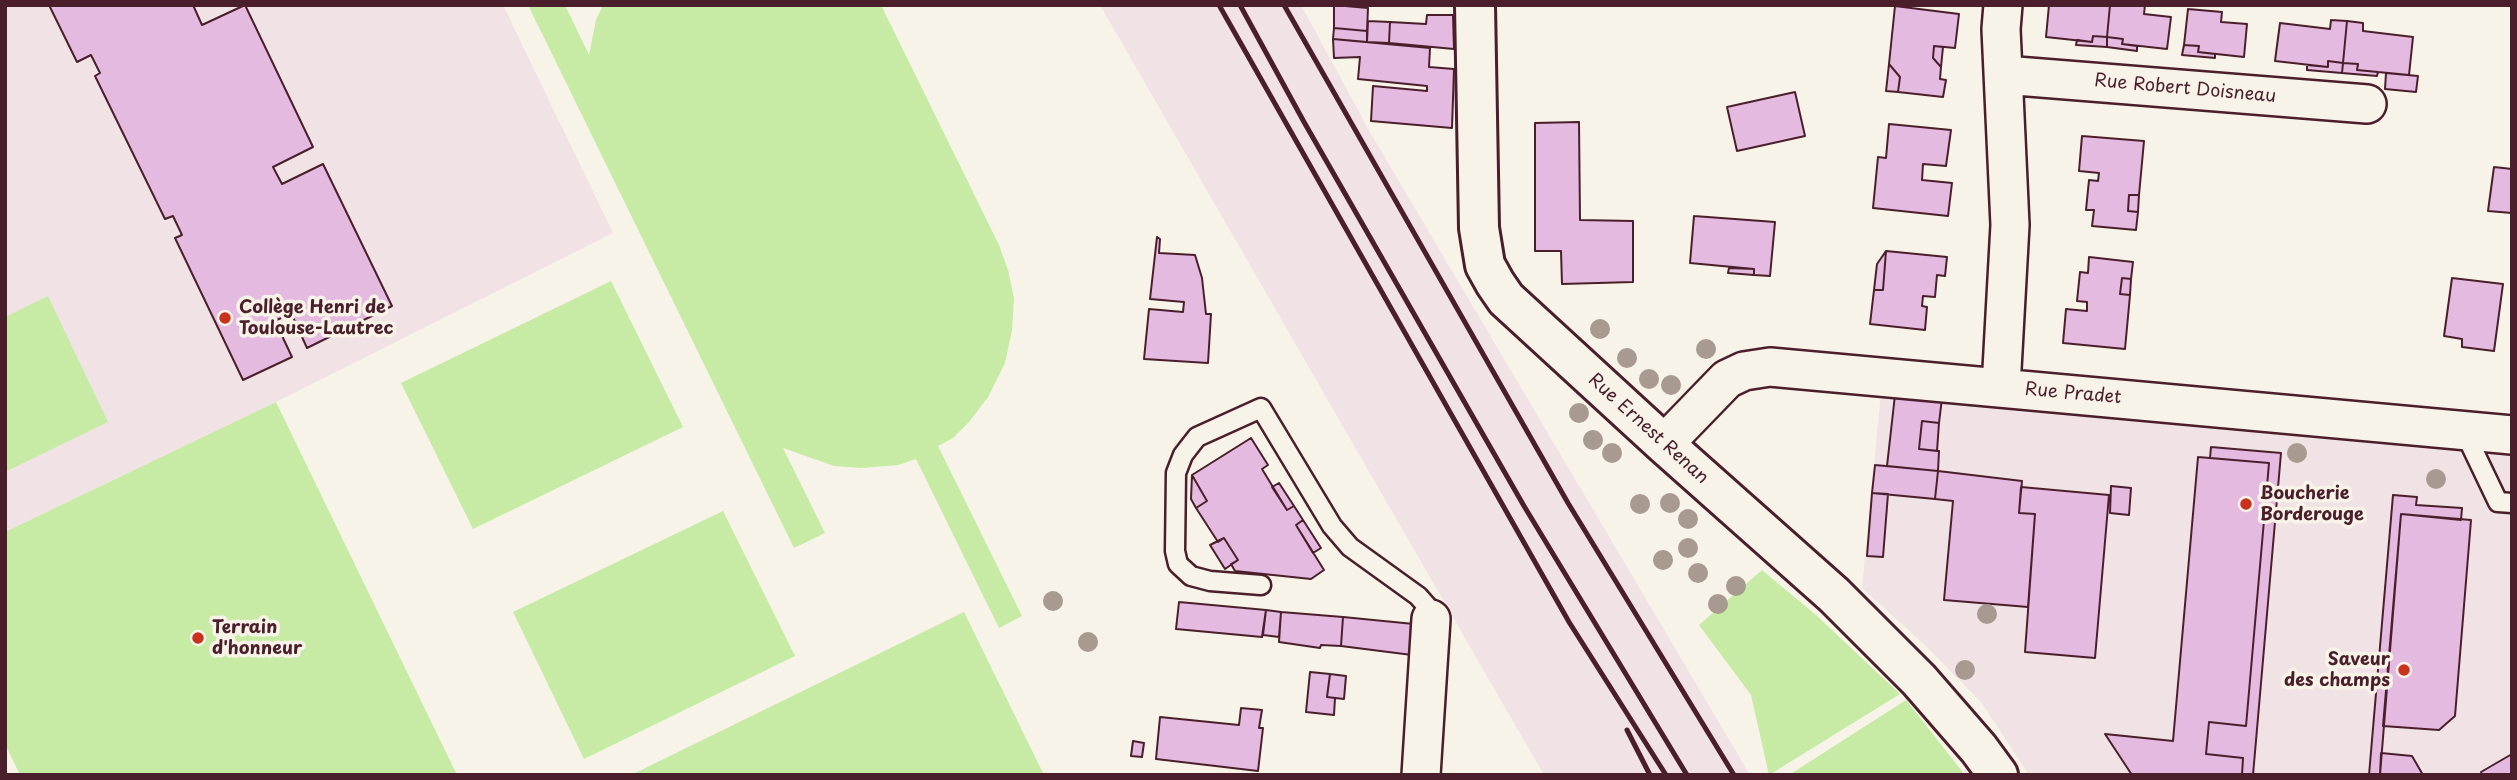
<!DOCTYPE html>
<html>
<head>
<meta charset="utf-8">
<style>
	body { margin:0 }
	#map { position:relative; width:2517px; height:780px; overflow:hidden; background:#f7f3e8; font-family:"Playpen Sans",sans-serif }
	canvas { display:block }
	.frame { position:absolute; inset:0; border:7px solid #4a1f2b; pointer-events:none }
</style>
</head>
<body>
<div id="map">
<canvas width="2517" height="780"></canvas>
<div class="frame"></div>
</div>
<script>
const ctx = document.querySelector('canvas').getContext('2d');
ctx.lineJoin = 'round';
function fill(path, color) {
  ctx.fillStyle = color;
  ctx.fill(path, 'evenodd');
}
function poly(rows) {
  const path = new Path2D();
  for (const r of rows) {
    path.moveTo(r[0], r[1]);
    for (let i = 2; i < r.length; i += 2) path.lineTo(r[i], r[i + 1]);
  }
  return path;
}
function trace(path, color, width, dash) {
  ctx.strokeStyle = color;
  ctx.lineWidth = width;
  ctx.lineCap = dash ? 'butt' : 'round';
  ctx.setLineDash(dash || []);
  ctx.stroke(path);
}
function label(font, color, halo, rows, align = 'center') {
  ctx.font = font + ' "Playpen Sans",sans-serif';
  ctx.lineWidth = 7;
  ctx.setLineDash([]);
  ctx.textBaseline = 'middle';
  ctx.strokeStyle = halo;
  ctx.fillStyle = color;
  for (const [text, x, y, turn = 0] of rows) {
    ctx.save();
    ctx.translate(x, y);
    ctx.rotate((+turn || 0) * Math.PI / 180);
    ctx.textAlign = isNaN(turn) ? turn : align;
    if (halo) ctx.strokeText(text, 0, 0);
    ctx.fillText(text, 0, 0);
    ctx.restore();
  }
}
const built = poly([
	[5,5,503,5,613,233,276,402,5,532],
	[1100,5,1301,5,1371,134,1750,775,1544,775],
	[1881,393,2512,448,2512,775,2029,775,1981,702,1925,645,1862,588]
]);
const green = poly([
	[528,5,565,5,589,55,596,20,603,5,881,5,999,245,1008,270,1014,298,1012,330,1005,363,988,397,969,422,953,438,938,446,1022,616,999,628,916,459,898,465,861,468,834,466,783,448,825,533,794,548],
	[611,281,683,427,473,529,401,383],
	[48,296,108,422,5,472,5,317],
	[276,402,457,775,20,775,5,744,5,532],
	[723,511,795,656,584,759,513,612],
	[1762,570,1816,615,1900,694,1769,775,1751,695,1699,625],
	[964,612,1044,775,631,775],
	[1906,700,1965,775,1789,775]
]);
const building = poly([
	[49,5,193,5,202,25,245,5,313,147,273,167,282,184,323,164,392,306,307,348,291,313,275,321,292,357,243,380,175,238,182,235,173,216,165,219,95,76,100,73,91,55,77,62,49,5],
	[1334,5,1368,8,1367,31,1334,28,1334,5],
	[2049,5,2110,5,2107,37,2093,36,2092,42,2046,37,2049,5],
	[2110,5,2145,5,2144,14,2171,17,2167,49,2122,44,2123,39,2107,37,2110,5],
	[1895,6,1959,14,1955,48,1934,46,1933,58,1941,67,1940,79,1946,80,1943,97,1898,92,1900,77,1889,64,1895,6],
	[2188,9,2222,12,2221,22,2247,24,2244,57,2198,52,2199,46,2184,45,2188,9],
	[1427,15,1453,15,1454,49,1389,43,1390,22,1426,24,1427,15],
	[2331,20,2347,21,2343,63,2328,61,2328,67,2275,61,2280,23,2330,29,2331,20],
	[1368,21,1390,22,1389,43,1367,42,1368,21],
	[2347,21,2363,23,2363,31,2413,37,2409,75,2357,70,2358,64,2343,63,2347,21],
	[1334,28,1367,31,1367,42,1333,39,1334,28],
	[2093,36,2107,37,2107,47,2076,45,2077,40,2092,42,2093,36],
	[2107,37,2123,39,2122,44,2137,46,2137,51,2107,47,2107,37],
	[1333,39,1430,48,1429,67,1454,69,1452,128,1371,121,1373,86,1427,91,1427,86,1358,79,1360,57,1334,58,1333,39],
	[2184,45,2199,46,2198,52,2215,54,2215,58,2182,55,2184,45],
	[1934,46,1943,47,1941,67,1933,58,1934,46],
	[2328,61,2343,63,2342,73,2307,70,2307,65,2328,67,2328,61],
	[2343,63,2358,64,2357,70,2378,72,2377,76,2342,73,2343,63],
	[1889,64,1900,77,1898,92,1886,91,1889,64],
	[2386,73,2418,76,2416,92,2385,89,2386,73],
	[1795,92,1805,136,1737,151,1727,107,1795,92],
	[1579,122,1580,220,1633,221,1633,282,1562,284,1561,251,1535,251,1535,123,1579,122],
	[1889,124,1951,130,1946,166,1923,164,1922,180,1952,183,1948,216,1873,208,1878,157,1886,158,1889,124],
	[2082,136,2144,141,2139,195,2129,195,2128,211,2138,212,2136,230,2092,226,2094,210,2086,210,2089,180,2098,181,2099,173,2079,171,2082,136],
	[2494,167,2512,169,2512,213,2488,211,2494,167],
	[2129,195,2139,195,2138,212,2128,211,2129,195],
	[1694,216,1775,222,1770,276,1754,275,1754,269,1690,263,1694,216],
	[1157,237,1160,239,1159,253,1195,255,1202,278,1206,314,1211,314,1208,363,1144,359,1149,309,1183,312,1184,302,1150,299,1157,237],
	[1886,251,1883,290,1874,290,1877,264,1886,251],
	[1886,251,1947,257,1945,276,1937,275,1935,297,1923,296,1922,306,1927,307,1925,330,1870,324,1874,290,1883,290,1886,251],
	[2089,257,2133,262,2131,279,2122,278,2120,294,2130,295,2125,349,2063,343,2066,309,2087,311,2087,302,2077,301,2080,272,2088,273,2089,257],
	[1729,268,1754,269,1754,275,1728,273,1729,268],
	[2122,278,2131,279,2130,295,2120,294,2122,278],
	[2452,278,2503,284,2494,351,2462,347,2462,339,2444,336,2452,278],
	[1895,395,1942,398,1939,423,1922,421,1919,449,1939,451,1938,471,1887,466,1895,395],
	[1922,421,1939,423,1937,451,1919,449,1922,421],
	[1251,438,1268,465,1262,469,1287,510,1294,506,1303,520,1296,525,1324,570,1311,579,1235,571,1231,564,1238,560,1224,538,1218,542,1196,508,1207,501,1192,475,1251,438],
	[2211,447,2281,453,2253,775,2242,775,2243,758,2206,754,2209,722,2246,726,2269,463,2210,458,2211,447],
	[2198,457,2269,463,2246,726,2209,722,2206,754,2243,758,2242,775,2132,775,2105,734,2173,741,2198,457],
	[1875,465,1938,471,1935,499,1872,493,1875,465],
	[1938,471,2022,481,2019,513,2035,514,2028,607,1944,600,1953,501,1935,499,1938,471],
	[1192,475,1207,501,1196,508,1191,499,1192,475],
	[1279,483,1294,506,1287,510,1272,487,1279,483],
	[2111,486,2131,488,2129,515,2110,513,2111,486],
	[2021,487,2109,495,2095,658,2025,652,2035,514,2019,513,2021,487],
	[1872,493,1888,494,1883,557,1867,556,1872,493],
	[2393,495,2417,497,2416,505,2462,508,2461,520,2401,514,2380,775,2369,775,2393,495],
	[2401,514,2471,520,2455,716,2439,730,2383,726,2401,514],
	[1303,520,1321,548,1313,553,1296,525,1303,520],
	[1224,538,1238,560,1225,569,1210,545,1224,538],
	[1179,602,1266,610,1262,637,1176,629,1179,602],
	[1266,610,1281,612,1279,637,1263,635,1266,610],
	[1281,612,1343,617,1341,646,1321,645,1320,648,1279,642,1281,612],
	[1343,617,1414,624,1412,655,1341,646,1343,617],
	[1310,672,1330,674,1327,697,1335,698,1334,715,1306,712,1310,672],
	[1330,674,1346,676,1344,699,1327,697,1330,674],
	[1241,708,1262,710,1259,728,1263,728,1258,771,1156,759,1160,717,1239,725,1241,708],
	[1133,741,1144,743,1142,757,1131,756,1133,741],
	[2381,753,2412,756,2423,775,2380,775,2381,753],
	[2512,754,2512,775,2482,775,2481,772,2512,754]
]);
const lane = poly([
	[2464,431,2498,502,2512,503],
	[1261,585,1210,581,1191,576,1178,564,1175,551,1176,473,1183,455,1197,437,1261,408,1332,526,1350,547,1418,596,1426,605,1431,619]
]);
const street = poly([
	[2004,75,2367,104],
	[2001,387,2010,225,2001,29,2003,5],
	[1664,444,1727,379,1744,371,1770,367,2512,435],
	[1421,775,1431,619]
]);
const secondary = poly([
	[1475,5,1479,228,1485,265,1495,283,1506,299,1664,444,1834,595,1919,680,1979,749,1998,775]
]);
const rail = poly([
	[1219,5,1569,622,1666,775],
	[1240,5,1304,122,1524,506,1687,775],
	[1284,5,1568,503,1734,775],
	[1627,730,1650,775]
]);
const trees = [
	[1600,329],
	[1706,349],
	[1627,358],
	[1649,379],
	[1671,385],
	[1579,413],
	[1593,440],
	[1612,453],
	[2297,453],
	[2436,479],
	[1670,503],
	[1640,504],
	[1688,519],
	[1688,548],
	[1663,560],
	[1698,573],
	[1736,586],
	[1053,601],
	[1718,604],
	[1987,614],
	[1088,642],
	[1965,670]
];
const markers = [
	[225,318,7,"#c8321e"],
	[2246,504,7,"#c8321e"],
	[198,638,7,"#c8321e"],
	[2404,670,7,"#c8321e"]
];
const streetNames = [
	["Rue Robert Doisneau",2185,89,5],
	["Rue Pradet",2073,394,5],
	["Rue Ernest Renan",1648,429,42]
];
const poiNames = [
	["Collège Henri de",239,308],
	["Toulouse-Lautrec",239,329],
	["Boucherie",2260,494],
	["Borderouge",2260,515],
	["Terrain",212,628],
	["d'honneur",212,649],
	["Saveur",2390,660,"right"],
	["des champs",2390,681,"right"]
];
fill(built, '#f1e2e6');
fill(green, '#c7eba5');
fill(building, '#e4bae1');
trace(building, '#4a1f2b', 2);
trace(lane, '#4a1f2b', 23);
trace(street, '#4a1f2b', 42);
trace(secondary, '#4a1f2b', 44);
trace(lane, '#f7f3e8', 18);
trace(street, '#f7f3e8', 37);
trace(secondary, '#f7f3e8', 38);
trace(rail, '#4a1f2b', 5);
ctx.fillStyle = '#a99a91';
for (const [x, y] of trees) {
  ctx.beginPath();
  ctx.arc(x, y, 10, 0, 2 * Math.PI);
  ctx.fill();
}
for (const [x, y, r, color] of markers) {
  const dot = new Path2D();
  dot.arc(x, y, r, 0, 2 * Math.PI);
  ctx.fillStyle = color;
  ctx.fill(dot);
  trace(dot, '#f7f3e8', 2.5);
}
label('18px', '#4a1f2b', '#f7f3e8', streetNames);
label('bold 18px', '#4a1f2b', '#f7f3e8', poiNames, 'left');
</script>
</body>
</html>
